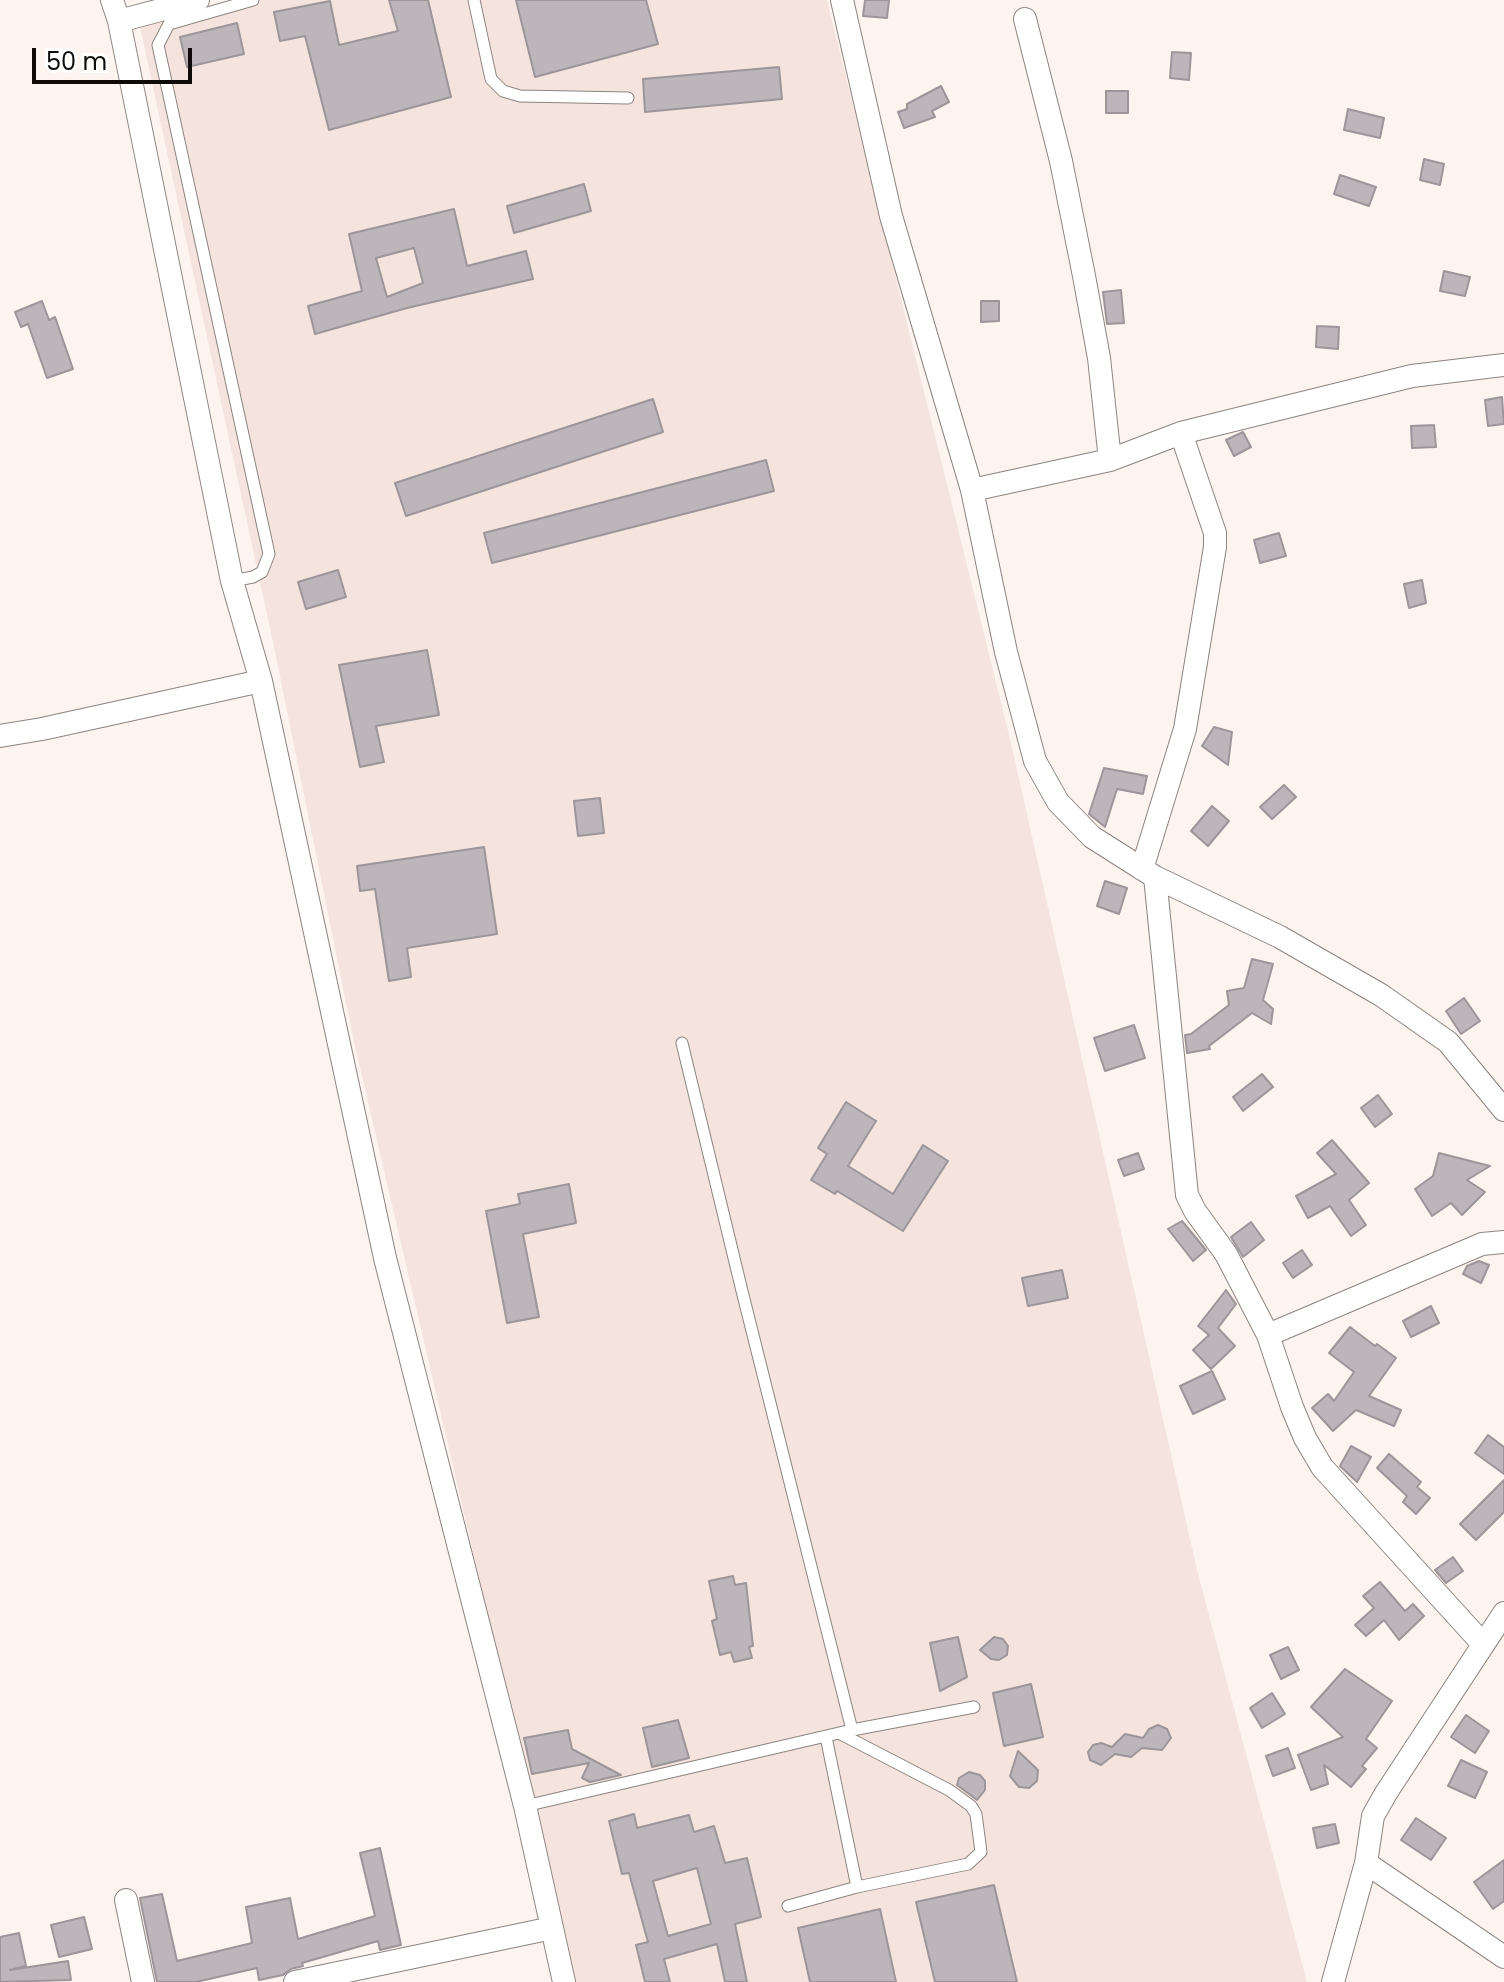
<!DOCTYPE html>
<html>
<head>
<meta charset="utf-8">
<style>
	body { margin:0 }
	#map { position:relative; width:1504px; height:1982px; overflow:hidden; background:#fdf4f0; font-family:Poppins,sans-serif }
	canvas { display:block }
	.scale { position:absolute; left:32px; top:48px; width:160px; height:36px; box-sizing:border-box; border:4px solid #0e0b0a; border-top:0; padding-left:10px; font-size:24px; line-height:28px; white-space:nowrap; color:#0e0b0a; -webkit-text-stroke:6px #fff; paint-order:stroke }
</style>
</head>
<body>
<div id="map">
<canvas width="1504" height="1982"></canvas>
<div class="scale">50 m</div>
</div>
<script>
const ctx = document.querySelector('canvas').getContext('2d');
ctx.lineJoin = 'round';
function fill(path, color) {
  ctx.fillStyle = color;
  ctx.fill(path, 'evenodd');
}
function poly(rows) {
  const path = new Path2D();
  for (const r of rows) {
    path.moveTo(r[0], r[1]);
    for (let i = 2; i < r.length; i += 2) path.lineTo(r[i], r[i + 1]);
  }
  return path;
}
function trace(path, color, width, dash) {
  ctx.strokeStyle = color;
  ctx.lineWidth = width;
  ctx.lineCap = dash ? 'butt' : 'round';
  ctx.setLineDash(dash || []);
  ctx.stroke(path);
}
const built = poly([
	[246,0,827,0,1011,743,1197,1570,1307,1982,570,1982,530,1796,354,1042,274,647,140,27]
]);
const building = poly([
	[389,0,428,0,451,97,329,130,305,36,280,41,274,12,330,1,339,45,398,31,389,0],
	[516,0,646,0,658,44,535,77,516,0],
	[865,0,889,0,887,18,863,16,865,0],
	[237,23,244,54,187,67,180,37,237,23],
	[1172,52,1191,53,1189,80,1170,78,1172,52],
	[779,67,782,99,645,112,643,79,779,67],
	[941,86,949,102,932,111,935,117,904,128,898,112,907,109,907,104,941,86],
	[1106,91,1128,91,1128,113,1106,113,1106,91],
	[1348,109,1384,118,1380,138,1344,130,1348,109],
	[1424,159,1444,164,1440,185,1420,180,1424,159],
	[1340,175,1376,187,1369,206,1334,194,1340,175],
	[584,184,591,211,514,233,507,206,584,184],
	[454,209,467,266,526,251,533,279,407,308,315,334,308,306,362,291,349,234,454,209],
	[414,248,423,283,387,297,376,258,414,248],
	[1444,271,1470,277,1465,296,1440,291,1444,271],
	[1121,290,1124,323,1107,324,1103,292,1121,290],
	[42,301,49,320,55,317,73,369,47,378,28,324,21,327,15,312,42,301],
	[981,301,999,301,999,321,981,322,981,301],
	[1317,326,1339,327,1338,349,1316,347,1317,326],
	[1502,397,1504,424,1488,426,1485,400,1502,397],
	[653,399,663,432,406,516,395,483,653,399],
	[1434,425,1436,447,1412,448,1411,426,1434,425],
	[1243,432,1251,447,1234,456,1226,440,1243,432],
	[766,460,774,491,492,563,484,533,766,460],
	[1279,533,1286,556,1260,563,1254,540,1279,533],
	[338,570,346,597,306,609,298,582,338,570],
	[1422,580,1426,603,1409,608,1404,584,1422,580],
	[427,650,439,715,376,726,384,762,360,767,339,665,427,650],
	[1214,727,1232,732,1228,765,1202,746,1214,727],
	[1104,768,1147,776,1143,794,1117,789,1105,827,1089,814,1104,768],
	[1284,785,1296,797,1272,819,1260,807,1284,785],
	[600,798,604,833,578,836,574,801,600,798],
	[1212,806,1229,821,1208,846,1191,831,1212,806],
	[484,847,497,934,407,948,411,977,389,981,375,889,360,891,357,866,484,847],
	[1105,881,1127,888,1119,914,1097,906,1105,881],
	[1252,959,1273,964,1263,1000,1273,1009,1271,1024,1252,1013,1209,1046,1210,1049,1187,1053,1185,1035,1191,1034,1229,1005,1227,991,1244,988,1252,959],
	[1464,998,1480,1021,1461,1034,1446,1011,1464,998],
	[1134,1025,1145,1058,1105,1071,1094,1038,1134,1025],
	[1262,1074,1273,1087,1243,1111,1233,1097,1262,1074],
	[1378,1095,1392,1114,1375,1127,1361,1108,1378,1095],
	[846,1102,876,1121,848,1166,893,1194,923,1145,948,1161,903,1231,837,1191,835,1194,811,1180,827,1154,818,1148,846,1102],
	[1332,1140,1369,1183,1349,1200,1366,1225,1351,1236,1330,1206,1308,1218,1296,1196,1336,1174,1317,1153,1332,1140],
	[1138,1153,1144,1169,1124,1176,1118,1160,1138,1153],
	[1439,1153,1490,1166,1467,1180,1485,1192,1462,1215,1451,1203,1432,1216,1415,1189,1433,1176,1439,1153],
	[569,1184,576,1223,523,1234,539,1317,507,1323,486,1211,520,1204,518,1194,569,1184],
	[1182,1221,1206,1250,1193,1261,1168,1229,1182,1221],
	[1251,1222,1264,1240,1243,1257,1231,1237,1251,1222],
	[1302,1250,1312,1265,1293,1278,1283,1263,1302,1250],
	[1479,1261,1489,1265,1481,1283,1463,1274,1467,1266,1479,1261],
	[1062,1270,1068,1298,1028,1306,1022,1278,1062,1270],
	[1226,1290,1236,1304,1218,1328,1235,1346,1211,1369,1193,1350,1209,1335,1198,1326,1226,1290],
	[1431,1306,1439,1323,1411,1337,1403,1321,1431,1306],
	[1350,1327,1375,1346,1377,1344,1396,1358,1369,1396,1401,1410,1394,1426,1356,1410,1333,1431,1312,1408,1328,1394,1334,1401,1354,1372,1329,1353,1350,1327],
	[1212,1371,1225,1399,1193,1414,1180,1386,1212,1371],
	[1488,1435,1504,1447,1504,1474,1475,1453,1488,1435],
	[1351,1446,1371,1457,1357,1482,1340,1466,1351,1446],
	[1389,1454,1421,1482,1417,1487,1430,1498,1416,1514,1403,1502,1407,1496,1377,1468,1389,1454],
	[1504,1480,1504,1512,1476,1540,1460,1524,1504,1480],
	[1453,1557,1463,1571,1446,1583,1435,1570,1453,1557],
	[733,1576,735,1585,746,1583,753,1646,749,1647,752,1658,734,1662,731,1652,720,1655,712,1621,717,1619,709,1581,733,1576],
	[1380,1582,1405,1611,1413,1604,1424,1616,1399,1640,1384,1620,1366,1636,1355,1625,1374,1608,1363,1596,1380,1582],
	[958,1637,967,1677,940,1691,930,1643,958,1637],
	[994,1637,1003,1639,1008,1646,1007,1655,999,1660,991,1659,980,1650,994,1637],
	[1288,1647,1299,1670,1281,1679,1270,1655,1288,1647],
	[1345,1669,1392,1701,1366,1739,1377,1748,1362,1766,1366,1769,1351,1787,1324,1765,1328,1784,1311,1790,1298,1755,1343,1737,1311,1707,1345,1669],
	[1031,1684,1043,1737,1004,1746,993,1693,1031,1684],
	[1272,1693,1285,1714,1262,1728,1250,1708,1272,1693],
	[1466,1715,1489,1731,1475,1753,1451,1737,1466,1715],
	[678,1720,689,1758,652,1767,643,1728,678,1720],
	[1158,1725,1167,1729,1171,1738,1162,1750,1142,1748,1131,1757,1115,1754,1101,1765,1090,1760,1088,1752,1093,1745,1101,1743,1112,1747,1125,1734,1143,1738,1149,1729,1158,1725],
	[568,1730,572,1749,621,1775,590,1782,582,1778,589,1763,532,1774,524,1738,568,1730],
	[1288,1748,1295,1768,1273,1776,1266,1756,1288,1748],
	[1018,1751,1038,1770,1037,1781,1029,1788,1019,1787,1010,1776,1018,1751],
	[1461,1760,1487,1772,1475,1798,1448,1786,1461,1760],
	[969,1772,980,1775,985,1781,985,1790,977,1800,957,1785,959,1778,969,1772],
	[634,1814,637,1828,689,1815,694,1832,714,1826,725,1863,747,1858,761,1917,735,1924,747,1982,725,1982,717,1944,664,1959,670,1982,645,1982,636,1945,648,1942,629,1873,622,1874,609,1821,634,1814],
	[697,1868,711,1924,668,1936,653,1881,697,1868],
	[1416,1818,1446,1838,1431,1860,1401,1840,1416,1818],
	[1335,1824,1339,1843,1317,1848,1313,1828,1335,1824],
	[380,1848,401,1945,380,1950,378,1941,302,1963,303,1966,291,1969,283,1975,259,1980,257,1968,196,1982,157,1982,140,1898,162,1894,177,1961,252,1943,246,1907,290,1898,298,1939,375,1916,360,1853,380,1848],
	[1504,1860,1504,1901,1493,1909,1474,1882,1504,1860],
	[994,1885,1017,1982,935,1982,916,1902,994,1885],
	[880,1909,896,1982,810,1982,798,1928,880,1909],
	[84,1917,92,1949,59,1957,51,1925,84,1917],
	[19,1933,26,1966,10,1970,68,1961,71,1980,0,1982,0,1937,19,1933]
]);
const service = poly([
	[474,0,491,79,503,91,520,96,628,98],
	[232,581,253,577,262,572,269,554,158,45,169,24,253,0],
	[682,1043,742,1291,852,1730],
	[826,1737,857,1887],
	[525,1806,852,1730,974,1707],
	[788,1906,857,1887,968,1864,981,1852,976,1814,971,1806,949,1790,839,1733]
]);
const minor = poly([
	[112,0,119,21,232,581,261,681,385,1258,525,1806,564,1982],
	[842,0,891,216,972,490,1006,652,1035,761,1058,802,1092,837,1155,877,1280,937,1381,995,1448,1042,1504,1110],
	[1025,19,1061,161,1084,276,1099,358,1110,460],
	[119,21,198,0],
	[972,490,1110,460,1181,433,1412,376,1504,365],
	[0,736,42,729,261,681],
	[1142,869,1185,729,1215,547,1215,533,1181,433],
	[1155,877,1187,1195,1195,1211,1226,1254,1268,1335,1292,1407,1305,1438,1322,1467,1482,1643],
	[1268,1335,1482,1244,1504,1242],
	[1504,1613,1386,1793,1373,1816,1366,1863,1504,1957],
	[126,1900,143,1982],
	[295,1982,552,1928],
	[1333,1982,1366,1863]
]);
fill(built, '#f4e4dd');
fill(building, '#bcb5ba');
trace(building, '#9c959a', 2);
trace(service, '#8c8480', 13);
trace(minor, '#8c8480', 24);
trace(service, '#fff', 11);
trace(minor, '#fff', 22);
</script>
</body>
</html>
